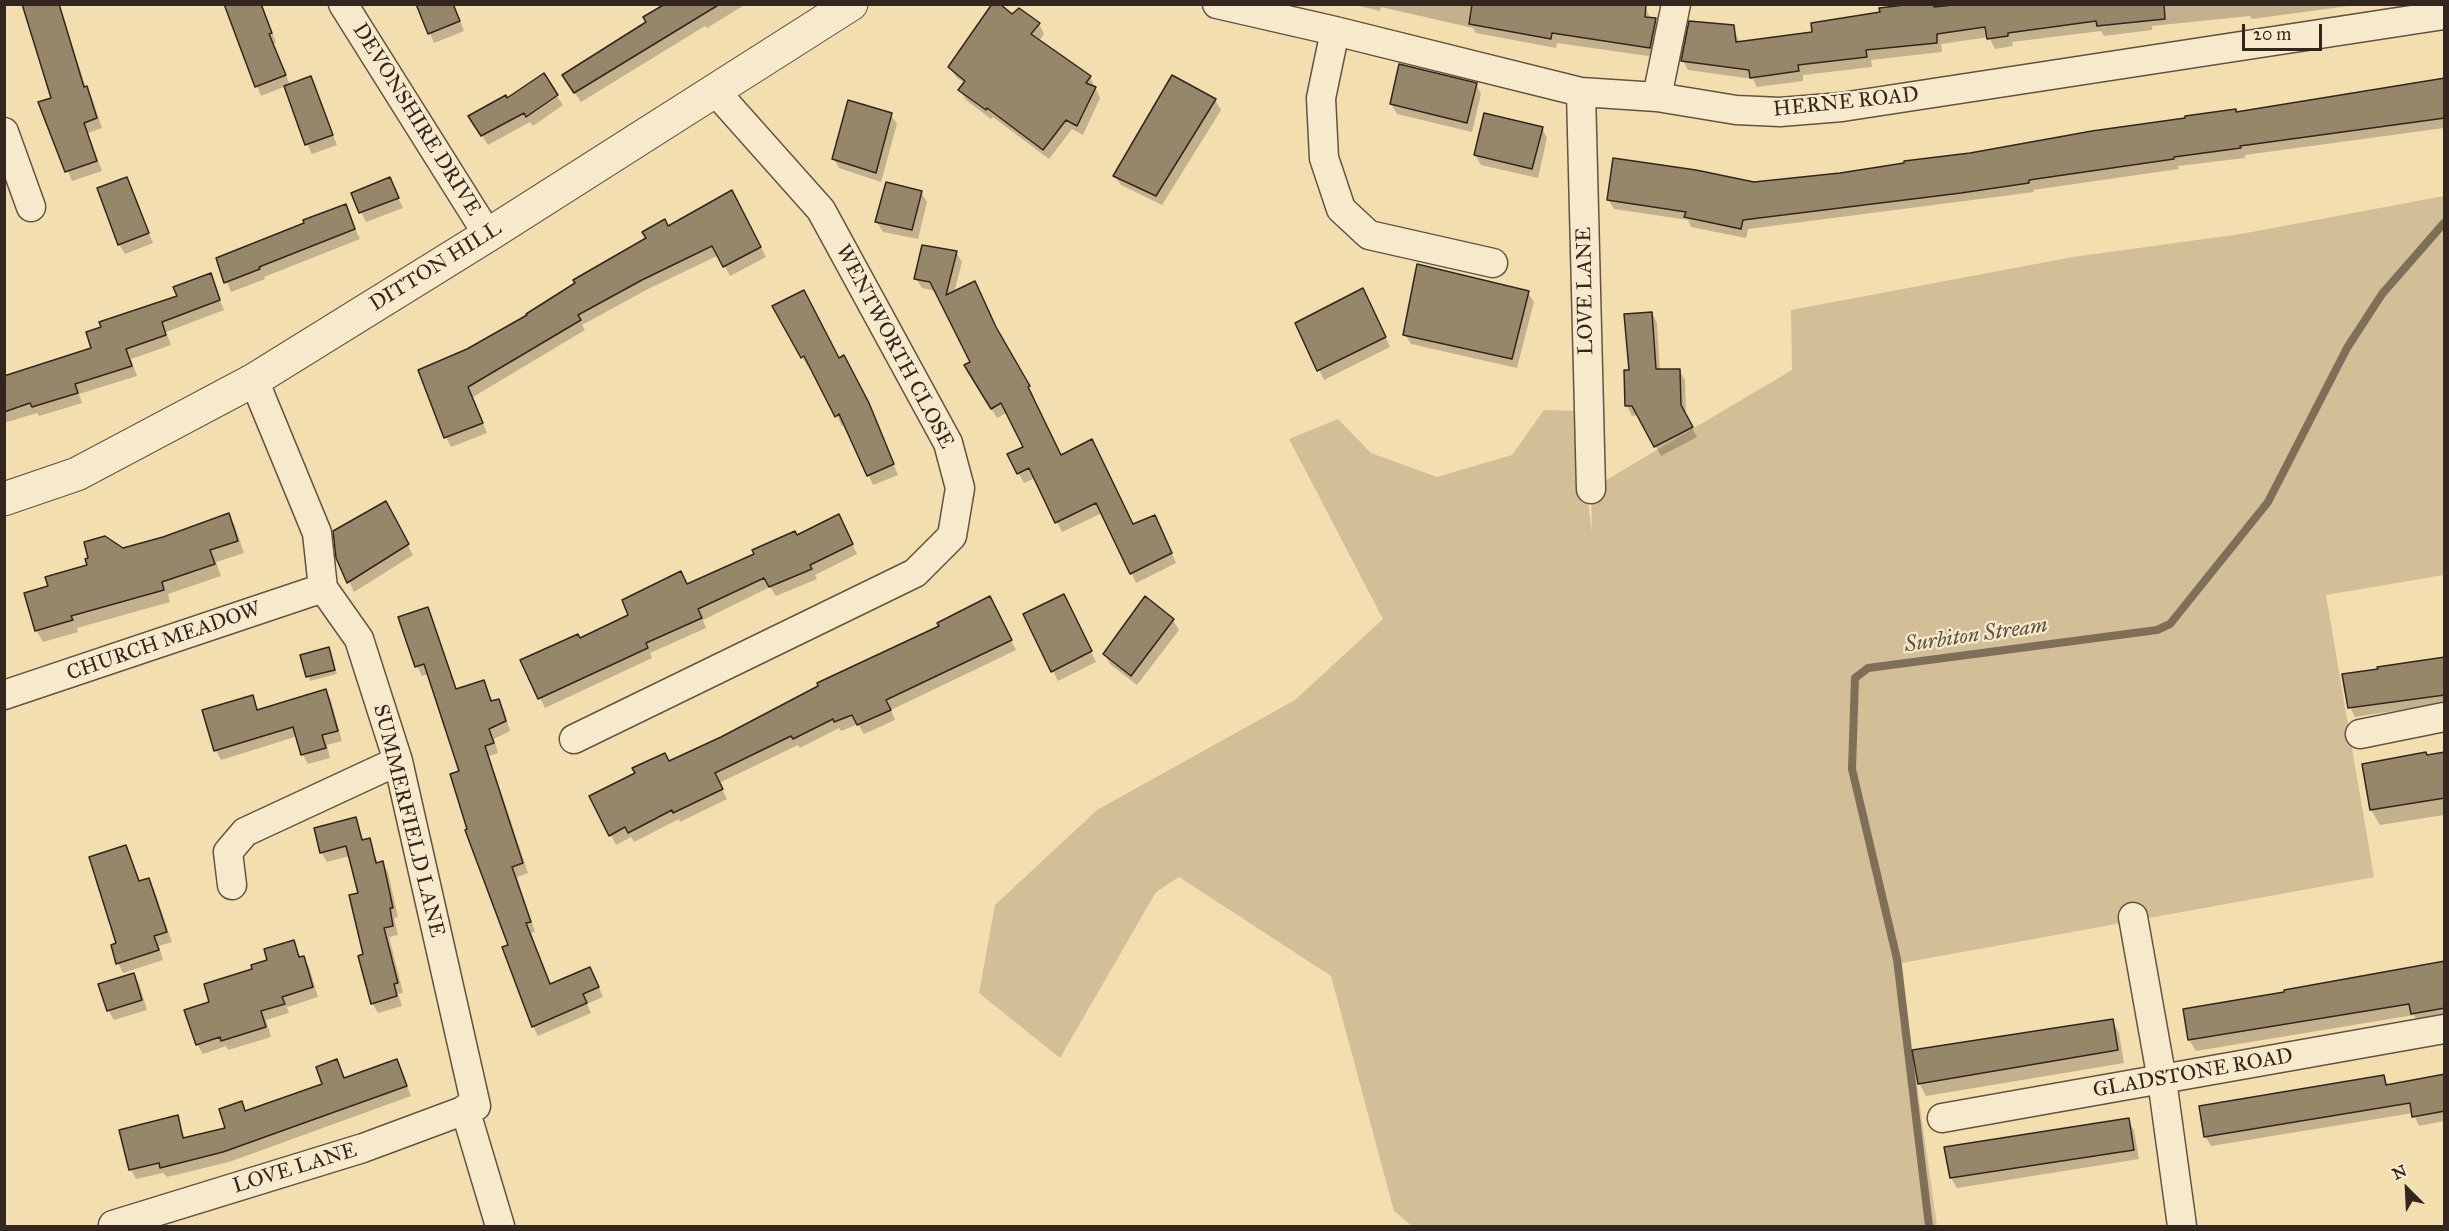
<!DOCTYPE html>
<html>
<head>
<meta charset="utf-8">
<style>
	body { margin:0 }
	#map { position:relative; width:2449px; height:1231px; overflow:hidden; background:#f3deb0; font-family:"IM FELL Great Primer",serif }
	canvas { display:block }
	.frame { position:absolute; inset:0; border:6px solid #32261f; pointer-events:none }
	.north { position:absolute; left:2377px; top:1159px; width:60px; height:60px; -webkit-text-stroke:4px #f7eacc; paint-order:stroke; rotate:336deg; font-size:16px; font-weight:700; line-height:24px; text-align:center; color:#32261f }
	.north::after { content:''; display:block; margin:auto; width:21px; height:27px; background:#32261f; clip-path:polygon(50% 0,100% 100%,50% 72%,0 100%) }
	.scale { position:absolute; left:2242px; top:24px; width:80px; height:27px; box-sizing:border-box; border:3px solid #32261f; border-top:0; padding-left:8px; font-size:18px; line-height:21px; white-space:nowrap; color:#32261f; -webkit-text-stroke:4px #f7eacc; paint-order:stroke }
</style>
</head>
<body>
<div id="map">
<canvas width="2449" height="1231"></canvas>
<div class="frame"></div>
<div class="north">N</div>
<div class="scale">20 m</div>
</div>
<script>
const ctx = document.querySelector('canvas').getContext('2d');
ctx.lineJoin = 'round';
function fill(path, color) {
  ctx.fillStyle = color;
  ctx.fill(path, 'evenodd');
}
function poly(rows) {
  const path = new Path2D();
  for (const r of rows) {
    path.moveTo(r[0], r[1]);
    for (let i = 2; i < r.length; i += 2) path.lineTo(r[i], r[i + 1]);
  }
  return path;
}
function trace(path, color, width, dash) {
  ctx.strokeStyle = color;
  ctx.lineWidth = width;
  ctx.lineCap = dash ? 'butt' : 'round';
  ctx.setLineDash(dash || []);
  ctx.stroke(path);
}
function label(font, color, halo, rows, align = 'center') {
  ctx.font = font + ' "IM FELL Great Primer",serif';
  ctx.lineWidth = 4.5;
  ctx.setLineDash([]);
  ctx.textBaseline = 'middle';
  ctx.strokeStyle = halo;
  ctx.fillStyle = color;
  for (const [text, x, y, turn = 0] of rows) {
    ctx.save();
    ctx.translate(x, y);
    ctx.rotate((+turn || 0) * Math.PI / 180);
    ctx.textAlign = isNaN(turn) ? turn : align;
    if (halo) ctx.strokeText(text, 0, 0);
    ctx.fillText(text, 0, 0);
    ctx.restore();
  }
}
const green = poly([
	[2444,196,2444,575,2326,595,2374,877,1902,963,1912,1050,1937,1226,1412,1226,1394,1211,1331,976,1179,877,1156,892,1060,1058,979,993,995,905,1097,810,1295,700,1383,619,1289,439,1338,419,1371,453,1437,477,1512,455,1544,410,1577,411,1592,533,1591,489,1792,370,1791,310,2073,257,2241,234]
]);
const shadow = poly([
	[59,4,86,88,92,98,102,128,88,133,102,171,72,181,40,103,52,99],
	[226,4,262,4,276,43,273,44,290,85,310,78,337,145,312,154,307,144,286,86,261,96],
	[418,4,454,4,464,31,434,43],
	[681,4,746,4,707,28,705,26,581,102,569,85],
	[1352,4,1627,4,1645,7,1651,19,1655,19,1661,29,1655,57,1557,43,1556,48,1476,33,1473,28,1381,7,1380,11],
	[1933,4,1936,9,1978,4,2363,4,2252,19,2250,16,2152,26,2152,30,2104,36,2101,31,2012,42,2013,46,1995,49,1989,37,1941,44,1942,52,1871,60,1872,67,1803,75,1803,81,1757,87,1753,79,1688,70,1683,61,1733,27,1740,43,1813,33],
	[1012,16,1039,24,1044,34,1039,41,1090,77,1100,98,1083,135,1072,129,1049,159,993,117,991,119,966,100,960,91,965,84,956,77,950,67],
	[543,75,563,105,533,126,530,122,488,145,470,116,507,100],
	[2444,79,2444,128,2245,155,2245,158,2178,166,2179,169,2033,190,2034,192,1748,229,1746,238,1691,227,1688,220,1614,209,1608,199,1840,175,2394,89,2394,86],
	[1476,84,1481,94,1472,132,1397,114,1391,104],
	[1215,100,1221,110,1162,205,1121,185,1115,176],
	[891,115,897,124,881,182,839,168,834,159],
	[1542,128,1547,138,1538,178,1481,165,1475,155],
	[127,179,153,243,125,254,119,244],
	[389,179,403,208,366,222,352,194],
	[921,192,927,202,918,239,883,232,877,222],
	[737,202,766,257,730,276,719,255,648,289,582,325,585,330,473,397,487,433,451,447,446,437,468,351,529,316,668,228],
	[345,206,360,239,264,277,265,279,231,292,218,259],
	[956,252,962,262,954,293,1001,339,1034,396,1032,398,1061,456,1133,526,1160,526,1176,563,1136,583,1102,513,1062,532,1035,478,1024,483,1009,455,1025,448,1008,412,997,418,966,366,972,362,936,291,922,288,916,279],
	[210,275,224,310,166,332,171,345,131,359,137,376,79,394,82,403,39,416,37,413,4,423,4,376,93,349,178,297],
	[1528,293,1534,302,1517,368,1411,344,1405,334],
	[1368,299,1390,347,1324,380,1297,324],
	[774,307,849,367,874,415,898,475,873,485,845,424,842,426,810,365,808,367],
	[1652,313,1657,323,1660,371,1679,370,1685,380,1686,417,1697,437,1661,456,1638,415,1632,416,1627,406,1631,372],
	[391,512,413,555,354,592,338,557],
	[228,514,235,526,244,553,216,562,221,576,168,594,170,602,77,628,78,632,43,642,36,630,50,587,122,550,163,539],
	[844,526,857,554,815,575,817,579,776,596,770,587,703,620,706,628,650,653,652,658,545,708,522,661,579,640,688,585,797,536],
	[1069,606,1096,662,1058,681,1053,671],
	[994,607,1016,650,891,710,895,720,864,734,858,724,841,731,839,728,800,748,798,745,719,783,727,799,680,822,679,819,634,842,631,837,616,845,611,835,669,763],
	[427,609,432,619,457,690,484,681,493,702,498,701,504,710,510,731,494,739,498,753,489,756,528,873,517,877,535,932,531,933,551,985,595,978,603,997,587,1004,591,1013,538,1036,533,1026,461,772,429,674,422,676,417,666],
	[1173,620,1179,630,1137,685,1110,664,1105,654],
	[329,649,337,674,310,681,302,656],
	[2444,659,2444,706,2425,706,2355,717,2350,707],
	[325,691,331,700,342,741,327,745,330,758,308,764,303,755,298,736,221,760,216,750,252,697,259,711],
	[2444,753,2444,815,2380,825,2371,810,2363,766],
	[355,819,364,841,369,840,378,864,382,863,388,872,398,917,394,918,398,935,389,937,403,993,398,994,402,1006,378,1013,372,1003,364,955,360,895,350,856,327,862,321,852],
	[126,847,140,882,148,880,154,889,172,942,159,946,163,960,123,973,118,963,118,944],
	[293,942,301,958,303,958,309,967,318,997,287,1007,289,1013,266,1020,271,1037,228,1050,226,1046,203,1054,197,1044,211,1003],
	[2444,963,2444,1021,2419,1024,2414,1015,2196,1051,2189,1040,2185,1010,2286,993],
	[133,974,139,984,147,1010,114,1020,108,1010],
	[2112,1020,2119,1033,2124,1063,1926,1096,1919,1083],
	[336,1061,345,1079,397,1061,411,1096,229,1162,167,1177,163,1173,136,1179,131,1170,121,1131,177,1117,185,1139,227,1129,241,1103,247,1113,324,1085],
	[2444,1076,2444,1121,2419,1126,2413,1113,2211,1146,2205,1136,2384,1077,2389,1086],
	[2128,1120,2134,1130,2139,1159,1957,1188,1951,1178,1946,1148]
]);
const stream = poly([
	[1929,1226,1897,959,1852,769,1855,678,1868,668,2157,630,2170,624,2268,502,2347,348,2382,294,2444,223]
]);
const building = poly([
	[22,4,59,4,84,87,87,86,97,118,84,123,97,161,65,172,38,102,51,98,22,4],
	[224,4,261,4,272,33,269,34,286,75,255,87,224,4],
	[416,4,453,4,460,21,428,34,416,4],
	[665,4,720,4,574,93,562,75,646,22,643,17,665,4],
	[992,4,1000,4,1012,14,1019,8,1040,23,1031,34,1091,76,1086,83,1096,87,1077,126,1066,120,1043,150,987,108,986,110,958,90,965,81,948,67,992,4],
	[1472,4,1646,4,1645,17,1656,18,1650,48,1552,33,1551,39,1469,24,1472,4],
	[1913,4,1934,4,1934,7,1963,4,2164,4,2165,19,2097,26,2096,21,2008,33,2008,36,1987,39,1985,27,1937,34,1937,43,1866,50,1867,57,1798,65,1799,71,1750,78,1749,70,1681,61,1689,21,1734,25,1736,42,1812,32,1811,23,1880,12,1879,8,1913,4],
	[1399,64,1477,83,1467,123,1390,104,1399,64],
	[544,73,558,95,526,117,524,113,481,136,468,116,506,95,507,98,544,73],
	[1172,75,1216,99,1156,196,1113,176,1172,75],
	[311,76,333,135,305,145,284,86,311,76],
	[2445,78,2445,118,2240,146,2241,148,2174,157,2174,159,2029,180,2029,183,1961,193,1743,220,1741,229,1684,217,1686,212,1607,200,1613,158,1696,170,1754,182,1840,173,1904,163,1904,161,1970,153,2092,131,2185,118,2185,116,2236,109,2236,112,2445,78],
	[848,100,892,113,876,173,832,159,848,100],
	[1484,113,1543,127,1532,169,1474,155,1484,113],
	[127,177,149,233,118,245,97,188,127,177],
	[390,177,399,198,359,213,351,193,390,177],
	[886,182,922,191,912,230,875,222,886,182],
	[732,190,761,247,723,267,712,246,642,280,578,315,581,320,468,387,483,423,444,438,418,370,467,349,527,315,526,314,575,283,573,280,646,238,642,232,665,219,668,226,732,190],
	[346,204,355,229,259,267,260,269,224,283,216,258,304,223,303,220,346,204],
	[922,245,957,251,946,295,975,281,996,327,1030,386,1028,387,1061,455,1092,439,1133,524,1155,515,1172,553,1130,574,1096,503,1055,523,1029,468,1017,474,1007,454,1023,447,1001,403,991,409,964,365,970,362,930,282,914,279,922,245],
	[1417,264,1529,291,1512,359,1403,335,1417,264],
	[211,273,220,300,162,322,166,335,126,349,132,366,75,384,78,393,32,407,30,403,4,412,4,376,91,348,86,332,101,327,99,322,177,296,173,287,211,273],
	[1363,288,1386,337,1317,371,1295,323,1363,288],
	[804,290,839,358,844,355,869,403,894,464,867,476,839,414,835,417,804,356,801,358,772,306,804,290],
	[1652,312,1656,369,1680,369,1681,405,1693,427,1654,447,1632,406,1625,406,1624,370,1629,370,1624,314,1652,312],
	[386,501,409,544,347,583,336,558,333,531,386,501],
	[229,513,238,541,210,550,215,564,162,582,164,590,71,616,73,620,35,631,24,593,48,586,45,577,87,565,85,559,88,558,84,542,105,536,123,548,163,537,229,513],
	[839,514,853,544,810,565,812,569,769,587,764,578,698,609,702,618,646,643,648,648,538,699,520,660,578,634,580,638,628,615,622,600,681,571,687,584,754,554,752,550,795,531,797,535,839,514],
	[1064,594,1092,651,1051,672,1023,614,1064,594],
	[990,596,1012,640,886,700,891,710,857,725,852,715,834,722,833,719,793,739,791,736,715,773,723,789,673,813,672,810,628,833,625,827,609,836,589,796,635,773,632,768,665,753,669,761,721,737,818,686,817,683,939,626,937,623,990,596],
	[1145,596,1174,619,1131,676,1103,654,1145,596],
	[428,607,456,689,484,680,491,701,499,699,506,721,489,729,494,743,485,746,523,863,512,867,531,922,526,923,550,984,590,967,599,987,583,994,587,1003,532,1027,502,947,508,945,465,830,467,829,450,774,459,771,424,664,415,667,398,617,428,607],
	[329,647,335,670,306,677,300,655,329,647],
	[2445,657,2445,695,2348,708,2342,674,2378,669,2377,667,2445,657],
	[326,689,338,731,322,735,326,748,301,755,293,727,214,751,202,710,253,695,257,710,326,689],
	[2426,752,2427,755,2445,752,2445,798,2370,810,2362,764,2426,752],
	[356,817,362,840,370,838,376,863,383,861,393,908,390,908,393,926,384,928,398,983,394,984,397,996,371,1004,358,956,363,954,349,895,358,893,346,846,320,853,314,828,356,817],
	[126,845,139,881,149,878,167,932,154,936,159,950,116,964,111,945,116,943,89,857,126,845],
	[294,940,299,957,304,956,313,987,282,997,285,1004,261,1011,266,1027,221,1041,220,1037,196,1045,184,1010,209,1002,204,984,252,969,251,965,267,960,264,949,294,940],
	[2445,961,2445,1008,2411,1014,2409,1004,2188,1040,2183,1009,2284,992,2284,990,2445,961],
	[134,973,142,1000,107,1011,98,984,134,973],
	[2113,1019,2118,1050,1918,1084,1912,1050,2113,1019],
	[337,1059,344,1078,397,1059,407,1086,223,1152,160,1168,159,1163,129,1170,119,1130,178,1115,183,1138,225,1128,219,1109,242,1101,245,1111,322,1084,316,1067,337,1059],
	[2445,1074,2445,1111,2412,1117,2410,1103,2204,1137,2199,1106,2384,1075,2386,1085,2445,1074],
	[2129,1118,2134,1150,1950,1178,1944,1147,2129,1118]
]);
const minor = poly([
	[343,4,488,235],
	[1217,4,1335,31,1581,92,1657,97,1736,110,1780,112,1842,107,2444,15],
	[1335,31,1321,98,1324,158,1341,209,1369,235,1493,263],
	[1581,92,1591,489],
	[1657,97,1676,4],
	[4,132,31,207],
	[4,695,323,588],
	[2360,734,2444,717],
	[574,739,915,573,952,536,960,488,948,443,821,210,716,92],
	[232,885,228,852,245,832,398,761],
	[2133,917,2162,1080,2182,1226],
	[465,1109,500,1226],
	[1942,1118,2444,1029],
	[113,1225,363,1148,476,1106,398,761,359,639,323,588,317,533,254,380]
]);
const tertiary = poly([
	[4,499,77,474,254,380,488,235,851,4]
]);
const streetNames = [
	["HERNE ROAD",1846,103,-6],
	["DEVONSHIRE DRIVE",416,120,58],
	["DITTON HILL",436,267,-32],
	["LOVE LANE",1586,291,-91],
	["WENTWORTH CLOSE",894,347,62],
	["CHURCH MEADOW",164,642,-19],
	["SUMMERFIELD LANE",408,821,76],
	["GLADSTONE ROAD",2193,1074,-10],
	["LOVE LANE",295,1169,-17]
];
const waterNames = [
	["Surbiton Stream",1976,636,-8]
];
fill(green, '#d2bf97');
fill(shadow, '#0003');
trace(stream, '#7e6f59', 8);
fill(building, '#96866a');
trace(building, '#32261f', 1.5);
trace(minor, '#625443', 31);
trace(tertiary, '#625443', 35);
trace(minor, '#f7eacc', 28);
trace(tertiary, '#f7eacc', 33);
label('21px', '#32261f', '#f7eacc', streetNames);
label('italic 22px', '#5e5041', '#f7eacc', waterNames);
</script>
</body>
</html>
